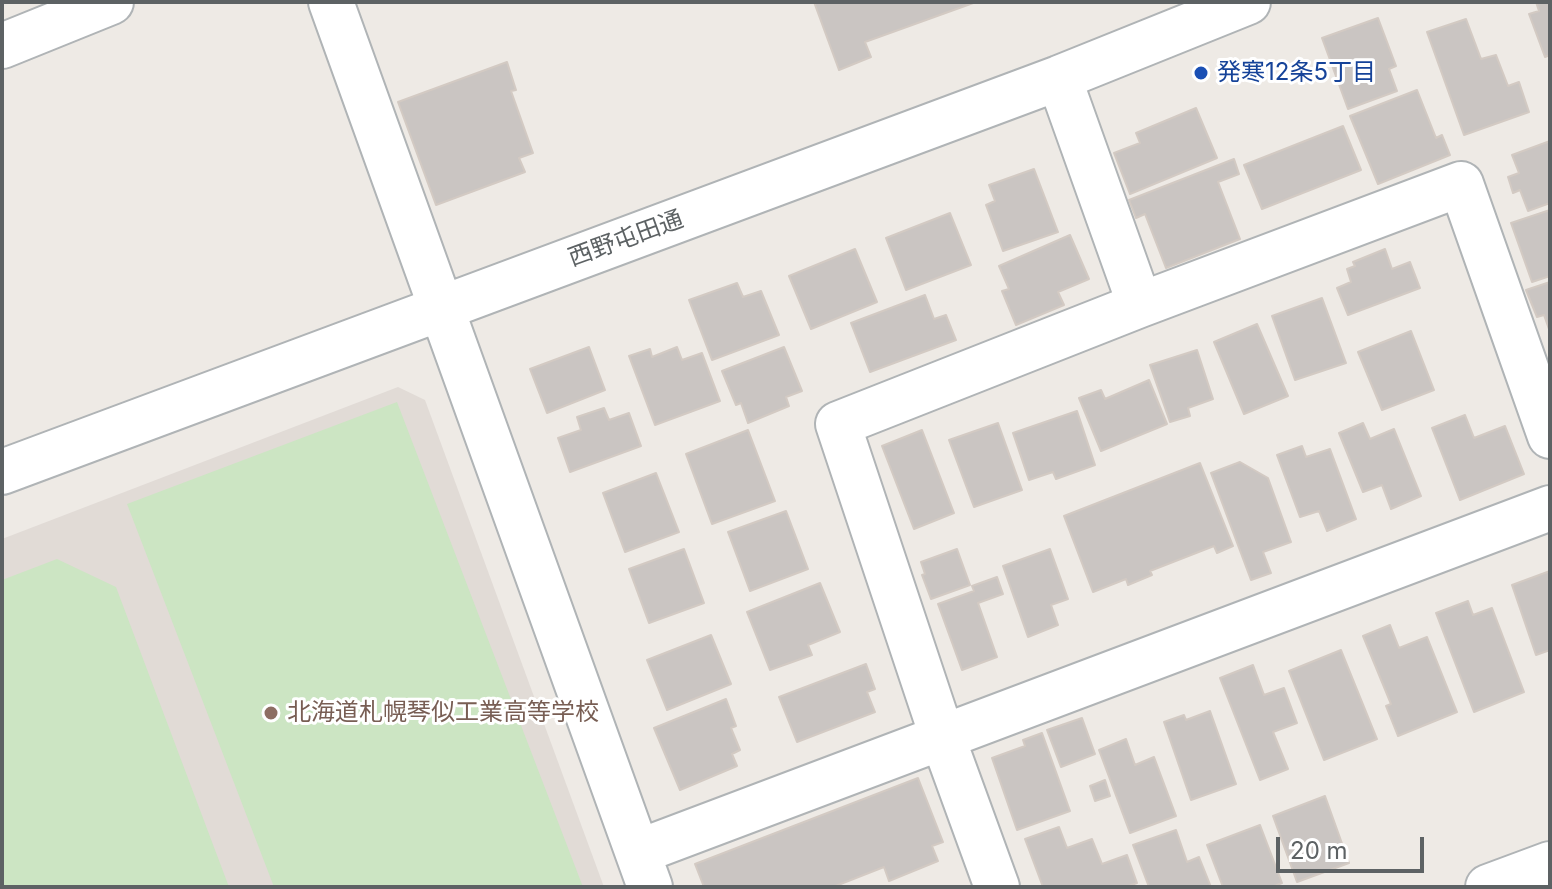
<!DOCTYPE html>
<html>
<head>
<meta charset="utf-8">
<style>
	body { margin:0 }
	#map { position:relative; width:1552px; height:889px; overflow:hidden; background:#eeeae5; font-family:Inter,sans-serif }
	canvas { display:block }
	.frame { position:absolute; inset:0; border:4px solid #5d6264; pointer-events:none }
	.scale { position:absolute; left:1276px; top:837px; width:148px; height:36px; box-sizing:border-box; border:4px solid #5d6264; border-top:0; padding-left:10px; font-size:24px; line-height:28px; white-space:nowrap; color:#5d6264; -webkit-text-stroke:6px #fff; paint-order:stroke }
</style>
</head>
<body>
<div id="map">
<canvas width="1552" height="889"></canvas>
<div class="frame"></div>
<div class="scale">20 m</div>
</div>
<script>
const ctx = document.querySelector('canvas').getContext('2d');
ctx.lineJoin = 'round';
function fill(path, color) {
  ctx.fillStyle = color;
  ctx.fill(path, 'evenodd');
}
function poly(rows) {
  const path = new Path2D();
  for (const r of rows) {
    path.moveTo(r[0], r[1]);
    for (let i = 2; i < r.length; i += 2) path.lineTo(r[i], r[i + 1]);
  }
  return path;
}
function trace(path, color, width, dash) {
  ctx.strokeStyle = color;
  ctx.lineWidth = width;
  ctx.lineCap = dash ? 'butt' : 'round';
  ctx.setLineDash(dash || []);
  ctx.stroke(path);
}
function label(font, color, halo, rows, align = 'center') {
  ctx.font = font + ' Inter,"Noto Sans JP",sans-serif';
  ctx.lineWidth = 6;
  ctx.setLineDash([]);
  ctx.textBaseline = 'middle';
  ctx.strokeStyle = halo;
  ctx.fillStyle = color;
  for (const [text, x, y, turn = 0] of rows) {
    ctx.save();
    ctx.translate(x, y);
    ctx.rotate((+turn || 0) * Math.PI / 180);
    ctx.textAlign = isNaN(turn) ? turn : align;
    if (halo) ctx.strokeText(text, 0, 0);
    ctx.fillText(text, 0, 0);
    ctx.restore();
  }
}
const education = poly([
	[398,387,425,400,604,887,2,887,2,539]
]);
const green = poly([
	[397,402,583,887,274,887,127,504],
	[57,559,116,587,229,887,2,887,2,580]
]);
const building = poly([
	[814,2,976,2,865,42,871,57,839,70,814,2],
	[1536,2,1550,2,1550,55,1545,57,1529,14,1539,11,1536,2],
	[1378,18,1396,66,1389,69,1397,91,1348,109,1322,38,1378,18],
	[1466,19,1481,59,1496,55,1508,86,1519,82,1529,112,1464,135,1427,32,1466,19],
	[507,62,516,90,511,91,533,153,519,158,525,172,436,205,398,102,507,62],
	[1417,90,1436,138,1442,135,1450,155,1378,184,1350,116,1417,90],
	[1196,108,1217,158,1130,194,1114,153,1140,143,1136,133,1196,108],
	[1343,126,1361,170,1262,209,1244,165,1343,126],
	[1550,141,1550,203,1528,211,1520,190,1513,193,1508,177,1519,173,1512,155,1550,141],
	[1234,159,1239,174,1218,182,1240,239,1166,268,1145,214,1136,218,1129,200,1234,159],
	[1034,169,1058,232,1003,251,986,205,995,201,989,185,1034,169],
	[1550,210,1550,276,1532,282,1511,223,1550,210],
	[950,213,971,265,906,290,886,238,950,213],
	[1070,235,1089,279,1058,292,1064,305,1016,325,1002,291,1009,289,999,266,1070,235],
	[855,249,877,302,811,329,789,276,855,249],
	[1385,249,1392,269,1410,262,1420,288,1348,315,1337,288,1351,282,1347,269,1355,266,1353,262,1385,249],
	[1550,282,1550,332,1544,315,1537,317,1526,290,1550,282],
	[737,283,743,297,761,291,779,335,712,360,689,300,737,283],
	[925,295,934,319,946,315,956,340,870,372,851,323,925,295],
	[1322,298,1346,363,1295,380,1272,316,1322,298],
	[1257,324,1288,396,1244,414,1214,342,1257,324],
	[1411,331,1434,390,1382,410,1358,352,1411,331],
	[589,347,605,390,547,413,530,369,589,347],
	[677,347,682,360,702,353,720,401,655,425,629,356,650,349,652,357,677,347],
	[784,347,802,391,786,397,789,406,748,423,741,403,736,405,722,371,784,347],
	[1197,350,1213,399,1188,408,1190,416,1170,422,1150,365,1197,350],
	[1149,380,1167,424,1101,451,1079,398,1101,390,1105,399,1149,380],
	[604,408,609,420,629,413,641,446,570,472,558,438,581,430,577,417,604,408],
	[1077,411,1095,465,1056,479,1053,472,1029,480,1013,433,1077,411],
	[1465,415,1474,438,1505,426,1524,474,1460,500,1432,428,1465,415],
	[998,423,1022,490,974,507,949,440,998,423],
	[1363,423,1370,439,1394,429,1421,496,1391,509,1382,485,1363,492,1339,433,1363,423],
	[748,430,775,501,712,524,686,454,748,430],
	[922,430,954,513,914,529,882,446,922,430],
	[1302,446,1306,457,1330,449,1356,519,1327,531,1319,511,1300,517,1277,455,1302,446],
	[1240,462,1268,478,1291,542,1263,552,1271,573,1251,580,1211,473,1240,462],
	[1200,463,1233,546,1217,553,1214,546,1150,571,1152,575,1128,585,1126,579,1093,592,1064,516,1200,463],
	[656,473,679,532,625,552,603,493,656,473],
	[786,511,808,569,750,591,728,532,786,511],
	[684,549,704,603,649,623,629,569,684,549],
	[957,549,970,585,931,599,922,575,925,574,921,562,957,549],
	[1050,549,1068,599,1051,605,1058,625,1028,637,1003,566,1050,549],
	[1550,571,1550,650,1536,655,1512,585,1550,571],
	[997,577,1003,594,978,603,997,657,962,670,938,604,974,591,972,586,997,577],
	[820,583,840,632,808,645,812,655,770,670,747,612,820,583],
	[1468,601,1473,615,1492,608,1524,692,1474,712,1436,613,1468,601],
	[1390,625,1399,648,1427,637,1457,712,1398,736,1386,706,1391,704,1363,636,1390,625],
	[711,635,731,684,667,710,647,660,711,635],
	[1341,650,1377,739,1324,760,1289,671,1341,650],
	[866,664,875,689,867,692,875,712,797,742,779,697,866,664],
	[1253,665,1264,695,1284,688,1297,723,1273,732,1288,769,1260,780,1220,678,1253,665],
	[726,699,736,726,731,728,740,750,732,754,737,766,680,790,654,728,726,699],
	[1210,711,1236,784,1191,800,1164,722,1184,715,1186,720,1210,711],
	[1082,718,1095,754,1061,767,1047,730,1082,718],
	[1042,733,1070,811,1017,830,992,758,1025,746,1023,740,1042,733],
	[1126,739,1135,765,1154,757,1176,816,1130,833,1099,750,1126,739],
	[918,778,943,842,932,846,938,861,889,881,884,867,833,887,704,887,695,864,918,778],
	[1105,780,1110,796,1095,801,1090,786,1105,780],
	[1325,796,1349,863,1297,882,1273,816,1325,796],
	[1260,825,1282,883,1272,887,1223,887,1207,845,1260,825],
	[1059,827,1067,848,1092,839,1102,864,1127,855,1137,883,1126,887,1043,887,1025,839,1059,827],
	[1176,830,1187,862,1199,857,1211,887,1149,887,1133,845,1176,830]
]);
const minor = poly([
	[331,2,650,887],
	[2,46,111,2],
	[1059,78,1140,305],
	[2,472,1059,78,1248,2],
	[638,852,1550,508],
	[997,887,942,736,838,424,1140,305,1461,184,1550,436],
	[1488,887,1550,864]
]);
const markers = [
	[1201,73,8,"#1a4fb4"],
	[271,713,8,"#8d6e63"]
];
const transitNames = [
	["発寒12条5丁目",1217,73]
];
const streetNames = [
	["西野屯田通",626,239,-20]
];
const educationNames = [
	["北海道札幌琴似工業高等学校",287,713]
];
fill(education, '#e1dbd6');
fill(green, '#cce5c3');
fill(building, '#cac5c2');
trace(building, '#d3cac3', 2);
trace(minor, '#b0b4b6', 48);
trace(minor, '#fff', 44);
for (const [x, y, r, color] of markers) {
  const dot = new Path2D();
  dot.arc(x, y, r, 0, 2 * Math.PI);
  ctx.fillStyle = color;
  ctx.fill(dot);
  trace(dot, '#fff', 3);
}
label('24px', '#164399', '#fff', transitNames, 'left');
label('24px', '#5d6264', '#fff', streetNames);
label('24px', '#785e54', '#fff', educationNames, 'left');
</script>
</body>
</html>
